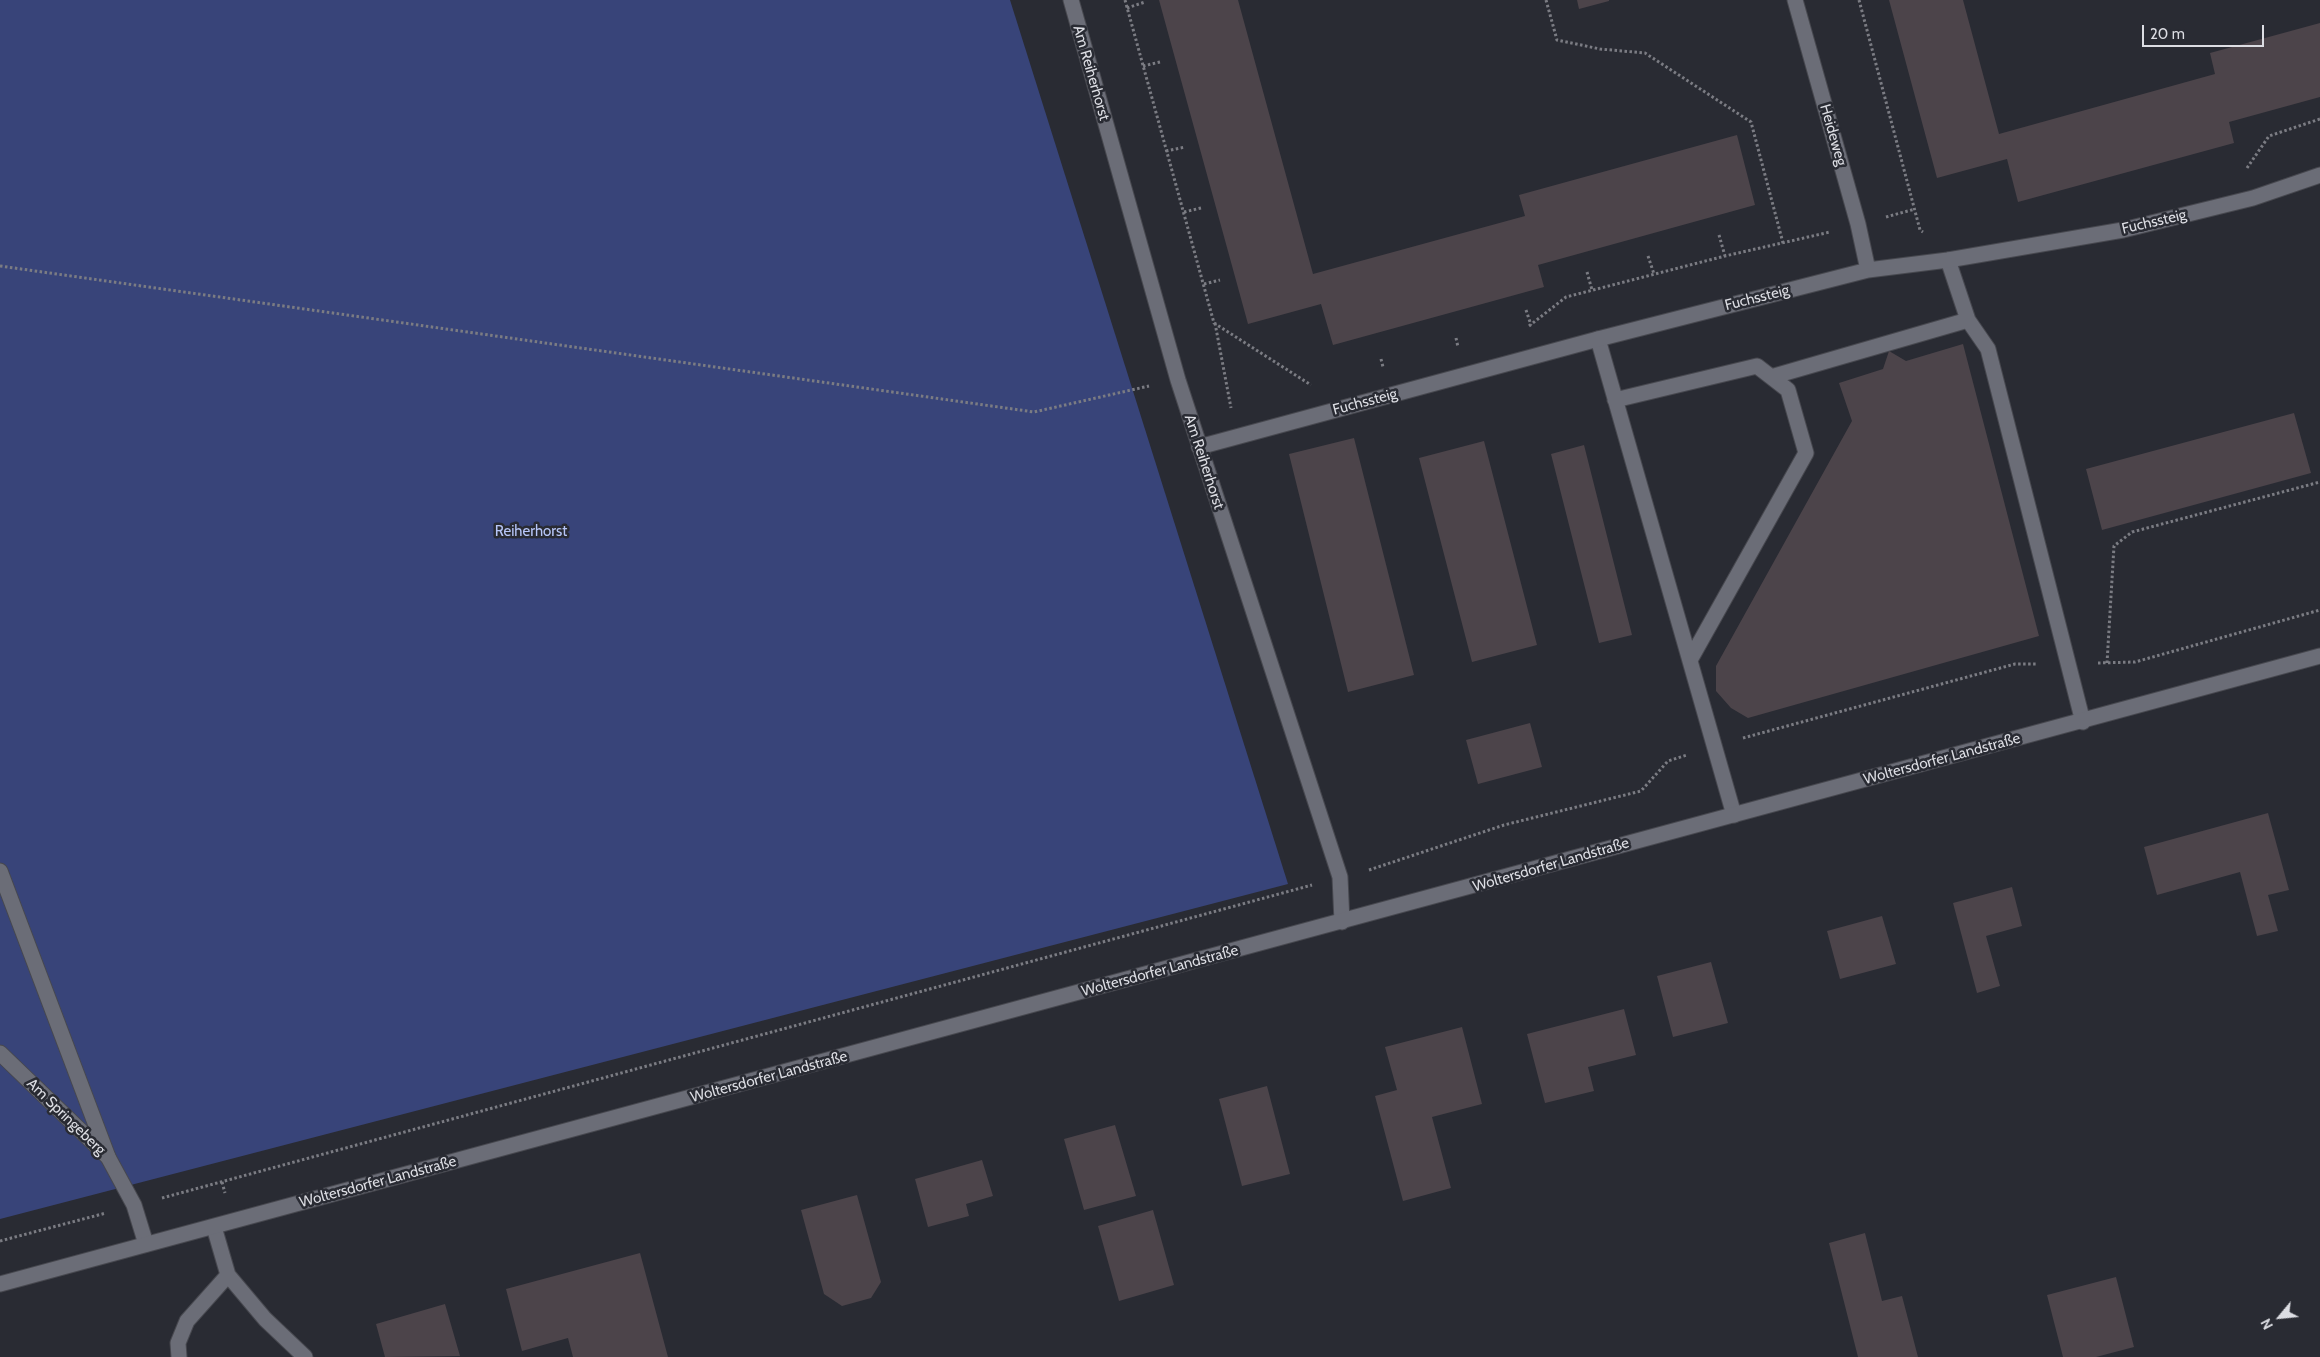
<!DOCTYPE html>
<html>
<head>
<meta charset="utf-8">
<style>
	body { margin:0 }
	#map { position:relative; width:2320px; height:1357px; overflow:hidden; background:#292b33; font-family:Cabin,sans-serif }
	canvas { display:block }
	.north { position:absolute; left:2255px; top:1292px; width:50px; height:50px; -webkit-text-stroke:4px #292b33; paint-order:stroke; rotate:242deg; font-size:14px; font-weight:700; line-height:20px; text-align:center; color:#dcdde3 }
	.north::after { content:''; display:block; margin:auto; width:18px; height:22px; background:#dcdde3; clip-path:polygon(50% 0,100% 100%,50% 72%,0 100%) }
	.scale { position:absolute; left:2142px; top:25px; width:122px; height:22px; box-sizing:border-box; border:2px solid #dcdde3; border-top:0; padding-left:6px; font-size:15px; line-height:18px; white-space:nowrap; color:#dcdde3; -webkit-text-stroke:4px #292b33; paint-order:stroke }
</style>
</head>
<body>
<div id="map">
<canvas width="2320" height="1357"></canvas>
<div class="north">N</div>
<div class="scale">20 m</div>
</div>
<script>
const ctx = document.querySelector('canvas').getContext('2d');
ctx.lineJoin = 'round';
function fill(path, color) {
  ctx.fillStyle = color;
  ctx.fill(path, 'evenodd');
}
function poly(rows) {
  const path = new Path2D();
  for (const r of rows) {
    path.moveTo(r[0], r[1]);
    for (let i = 2; i < r.length; i += 2) path.lineTo(r[i], r[i + 1]);
  }
  return path;
}
function trace(path, color, width, dash) {
  ctx.strokeStyle = color;
  ctx.lineWidth = width;
  ctx.lineCap = dash ? 'butt' : 'round';
  ctx.setLineDash(dash || []);
  ctx.stroke(path);
}
function label(font, color, halo, rows, align = 'center') {
  ctx.font = font + ' Cabin,sans-serif';
  ctx.lineWidth = 5;
  ctx.setLineDash([]);
  ctx.textBaseline = 'middle';
  ctx.strokeStyle = halo;
  ctx.fillStyle = color;
  for (const [text, x, y, turn = 0] of rows) {
    ctx.save();
    ctx.translate(x, y);
    ctx.rotate((+turn || 0) * Math.PI / 180);
    ctx.textAlign = isNaN(turn) ? turn : align;
    if (halo) ctx.strokeText(text, 0, 0);
    ctx.fillText(text, 0, 0);
    ctx.restore();
  }
}
const green = poly([
	[0,0,1010,0,1288,884,0,1219]
]);
const building = poly([
	[1159,0,1238,0,1313,274,1525,216,1519,195,1737,135,1755,205,1538,265,1544,287,1333,345,1321,304,1248,324],
	[1577,0,1609,0,1609,1,1579,9],
	[1889,0,1963,0,1999,134,2215,74,2210,53,2320,23,2320,97,2229,122,2234,143,2018,202,2007,159,1937,178],
	[1963,344,2039,636,1748,718,1731,708,1716,691,1716,666,1852,421,1839,383,1883,369,1889,351,1906,361],
	[2294,413,2311,473,2102,530,2086,469],
	[1354,438,1414,675,1348,692,1289,454],
	[1484,441,1537,645,1472,662,1419,458],
	[1584,445,1632,635,1599,643,1551,454],
	[1530,723,1542,767,1478,784,1466,740],
	[2268,813,2289,890,2268,895,2278,931,2257,936,2240,872,2157,895,2144,847],
	[2012,887,2022,926,1986,936,2000,986,1977,993,1953,903],
	[1882,916,1896,964,1840,979,1827,931],
	[1711,962,1728,1023,1673,1037,1657,976],
	[1624,1009,1636,1055,1588,1067,1594,1091,1545,1103,1527,1034],
	[1462,1027,1482,1104,1432,1117,1451,1188,1403,1201,1375,1096,1397,1090,1385,1047],
	[1267,1086,1290,1174,1242,1186,1219,1099],
	[1115,1125,1136,1196,1084,1210,1064,1139],
	[982,1160,993,1196,966,1204,969,1216,928,1227,915,1179],
	[857,1195,881,1282,871,1298,842,1306,824,1294,801,1210],
	[1153,1210,1174,1285,1119,1301,1098,1226],
	[1865,1233,1882,1301,1902,1296,1918,1357,1858,1357,1829,1243],
	[640,1253,668,1357,573,1357,568,1338,522,1351,506,1289],
	[2116,1277,2134,1347,2096,1357,2063,1357,2047,1295],
	[445,1304,460,1356,385,1357,376,1324]
]);
const path = poly([
	[1125,0,1214,323,1311,385],
	[1546,0,1557,40,1600,49,1645,53,1751,122,1783,243],
	[1859,0,1920,230,1923,232],
	[1127,8,1145,2],
	[1143,66,1160,62],
	[1166,151,1185,147],
	[2247,168,2269,136,2320,119],
	[1184,212,1201,208],
	[1886,217,1915,209],
	[1719,235,1725,256],
	[1648,256,1654,274],
	[0,266,1034,412,1149,386],
	[1587,272,1592,290],
	[1204,284,1220,280],
	[1526,310,1531,325],
	[1215,323,1231,408],
	[1529,326,1566,297,1725,256,1830,232],
	[1456,338,1458,347],
	[1381,359,1383,367],
	[2098,663,2135,662,2320,610],
	[2107,663,2114,546,2132,532,2320,482],
	[1743,738,2015,664,2037,664],
	[1369,870,1504,825,1641,791,1668,761,1687,755],
	[222,1182,225,1193],
	[162,1198,1312,885],
	[0,1241,106,1213]
]);
const lane = poly([
	[1968,320,1988,349,2083,722],
	[1598,339,1734,815],
	[1771,377,1968,320,1948,260],
	[1615,400,1757,366,1788,390,1806,453,1690,660],
	[0,871,108,1157]
]);
const street = poly([
	[1071,0,1178,380,1340,877,1342,922],
	[1795,0,1858,224,1868,270],
	[1199,447,1598,339,1868,270,1948,260,2123,230,2253,198,2320,175],
	[0,1053,108,1157,134,1205,146,1244],
	[214,1227,228,1275,265,1319,305,1357],
	[179,1357,178,1343,187,1321,228,1275]
]);
const secondary = poly([
	[0,1284,2320,656]
]);
const streetNames = [
	["Am Reiherhorst",1091,73,74],
	["Heideweg",1833,135,74],
	["Fuchssteig",2154,222,-13],
	["Fuchssteig",1757,298,-14],
	["Fuchssteig",1365,402,-15],
	["Am Reiherhorst",1204,462,72],
	["Woltersdorfer Landstraße",1942,759,-15],
	["Woltersdorfer Landstraße",1551,865,-16],
	["Woltersdorfer Landstraße",1160,971,-15],
	["Woltersdorfer Landstraße",769,1077,-15],
	["Am Springeberg",66,1117,44],
	["Woltersdorfer Landstraße",378,1182,-15]
];
const parkNames = [
	["Reiherhorst",531,532]
];
fill(green, '#384479');
fill(building, '#4c444a');
trace(lane, '#47484f', 17);
trace(street, '#47484f', 17);
trace(secondary, '#47484f', 17);
trace(path, '#7b7c83', 3, [2.5, 2.5]);
trace(lane, '#6b6d77', 15);
trace(street, '#6b6d77', 15);
trace(secondary, '#6b6d77', 15);
label('15px', '#dcdde3', '#292b33', streetNames);
label('15px', '#b7c6f8', '#292b33', parkNames);
</script>
</body>
</html>
